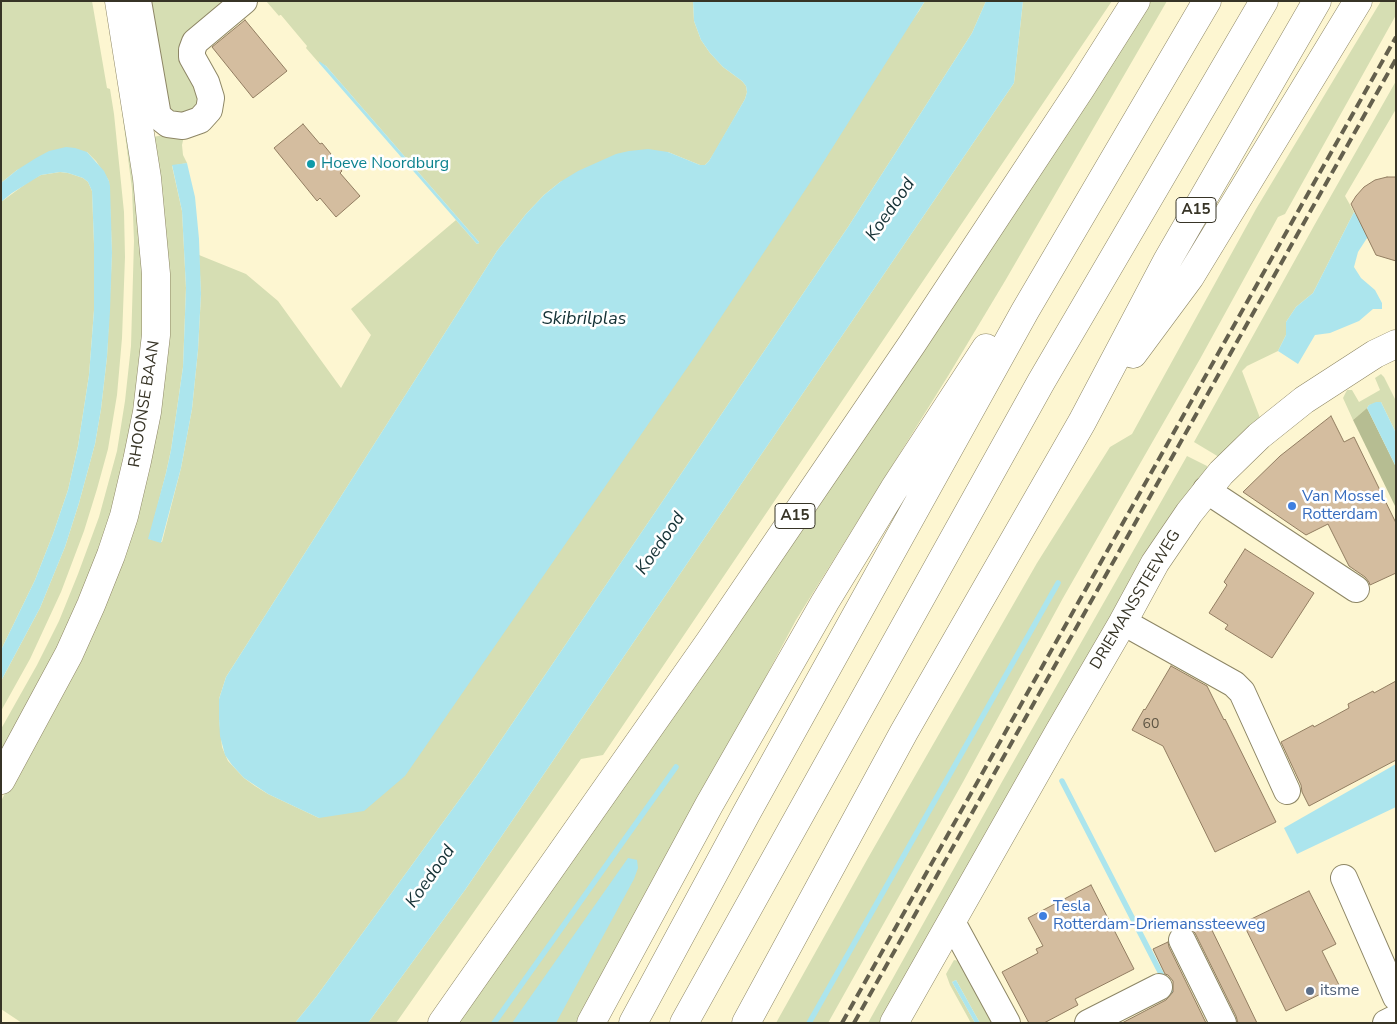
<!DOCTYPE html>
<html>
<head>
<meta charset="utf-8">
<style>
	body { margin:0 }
	#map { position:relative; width:1397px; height:1024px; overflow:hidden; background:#fdf6d1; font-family:"Nunito Sans",sans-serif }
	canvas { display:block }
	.frame { position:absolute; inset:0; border:2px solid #373426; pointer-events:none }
</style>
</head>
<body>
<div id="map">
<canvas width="1397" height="1024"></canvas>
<div class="frame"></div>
</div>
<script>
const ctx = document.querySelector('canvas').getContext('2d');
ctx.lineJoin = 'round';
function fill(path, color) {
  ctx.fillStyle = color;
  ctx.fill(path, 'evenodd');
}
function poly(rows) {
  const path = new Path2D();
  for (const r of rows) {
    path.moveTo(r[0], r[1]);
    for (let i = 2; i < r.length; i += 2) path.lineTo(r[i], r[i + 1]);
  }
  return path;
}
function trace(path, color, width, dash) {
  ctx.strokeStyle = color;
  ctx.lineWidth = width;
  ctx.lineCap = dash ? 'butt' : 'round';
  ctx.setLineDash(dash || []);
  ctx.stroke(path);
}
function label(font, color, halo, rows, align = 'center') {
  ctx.font = font + ' "Nunito Sans",sans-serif';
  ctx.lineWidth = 5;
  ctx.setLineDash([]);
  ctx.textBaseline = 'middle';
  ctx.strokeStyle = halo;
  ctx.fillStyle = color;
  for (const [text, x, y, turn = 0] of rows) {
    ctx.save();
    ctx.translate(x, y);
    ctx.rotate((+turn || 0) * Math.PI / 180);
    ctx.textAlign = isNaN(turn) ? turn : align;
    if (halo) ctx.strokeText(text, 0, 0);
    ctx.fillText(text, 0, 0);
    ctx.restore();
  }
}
const green = poly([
	[1,1,92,1,107,88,110,89,114,114,124,212,125,257,122,338,117,395,108,449,97,489,84,531,61,592,30,659,1,711,1,681,40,608,65,547,79,503,95,444,101,409,107,357,112,253,109,181,96,161,87,152,17,170,1,183],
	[144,1,233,1,193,35,203,93,197,114,167,115],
	[266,1,693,1,694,21,701,40,710,53,723,67,742,81,746,86,747,92,745,99,716,150,709,161,705,165,700,165,668,152,560,182,544,195,526,214,497,251,226,677,219,699,219,719,222,747,228,761,244,778,255,786,268,794,319,818,919,11,925,1,986,1,972,33,848,227,478,774,316,997,295,1023,22,1023,1,1009,1,801,89,635,138,497,153,137,189,130,184,136,182,145,183,155,187,163,172,166,182,211,186,288,183,367,171,450,166,473,149,539,162,542,181,468,192,409,198,350,201,294,199,255,246,274,278,301,341,388,371,335,351,309,456,220,477,244,479,243,479,242,326,66,318,62,319,63,306,48,307,46,281,15,280,15,279,16],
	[1023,1,1112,1,603,755,581,759,396,1023,368,1023,465,890,1014,83],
	[1151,1,1167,1,1005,281,948,376,796,620,581,1023,457,1023,698,682,1077,119],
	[1381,1,1396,1,1396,15,1285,214,1278,217,1200,359,1063,598,963,782,828,1023,776,1023,868,858,1037,563,1110,447,1132,434,1256,209],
	[120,79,144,257,142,368,113,512,76,612,1,755,1,729,37,665,59,621,78,574,99,517,117,451,125,401,131,346,134,241,132,189,118,80],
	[1396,81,1396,109,1345,196,1354,212,1313,293,1296,307,1286,322,1286,335,1278,351,1247,366,1242,371,1260,418,1219,457,1194,442,1315,224],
	[60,172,68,173,83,178,88,182,92,191,94,244,94,310,89,375,78,446,68,490,53,534,35,580,1,650,1,202,31,180,41,175],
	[1381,374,1384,377,1396,401,1396,433,1381,402,1369,405,1367,408,1353,420,1343,398,1347,390,1352,390,1359,402,1380,390,1375,378],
	[1187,456,1207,466,1207,472,883,1023,868,1023,1003,780],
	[954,960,959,961,996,1023,980,1023,956,980,952,982,975,1023,971,1023,950,985,946,974]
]);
const forest = poly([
	[1367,408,1396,467,1396,508,1353,420]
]);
const water = poly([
	[693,1,925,1,819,169,696,355,405,776,364,811,319,818,268,794,244,778,232,765,225,755,220,736,219,719,219,699,226,677,497,251,526,214,544,195,560,182,578,171,616,154,629,151,648,149,668,152,700,165,705,165,709,161,745,99,747,92,746,86,742,81,723,67,710,53,701,40,694,21],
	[986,1,1023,1,1014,83,465,890,368,1023,295,1023,316,997,478,774,848,227,972,33],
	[319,61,326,66,479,242,479,243,477,244,456,220,319,63],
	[66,147,75,148,87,152,104,171,109,181,110,186,112,253,110,311,107,357,101,409,95,444,79,503,65,547,40,608,1,681,1,650,35,580,53,534,68,490,78,446,89,375,94,310,94,244,92,191,88,182,83,178,68,173,60,172,41,175,12,193,1,202,1,183,17,170,36,158,49,151],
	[187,163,195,197,199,239,201,294,198,350,192,409,181,468,161,543,148,539,166,473,171,450,183,367,186,288,182,211,172,165],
	[1354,212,1369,235,1358,252,1354,267,1361,278,1375,290,1382,303,1382,309,1373,309,1359,321,1330,333,1315,335,1298,364,1278,351,1286,335,1286,322,1296,307,1313,293],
	[1376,402,1381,402,1396,433,1396,467,1367,408,1369,405],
	[1396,764,1396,807,1297,854,1284,828],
	[628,858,637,860,638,868,634,879,556,1023,512,1023],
	[956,980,980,1023,975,1023,952,982]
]);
const stream = poly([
	[1062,781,1174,999],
	[494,1023,676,767],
	[809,1023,1058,583]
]);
const building = poly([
	[245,20,287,71,253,98,212,47,245,20],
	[303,124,320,144,322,143,331,154,329,156,342,171,340,173,360,196,336,217,320,198,317,201,274,148,303,124],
	[1387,177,1396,177,1396,261,1376,255,1351,204,1356,196,1364,187,1375,180,1387,177],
	[1331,416,1344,442,1354,437,1396,523,1396,573,1370,585,1369,582,1365,577,1349,566,1328,524,1306,535,1243,492,1280,456,1331,416],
	[1245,549,1314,593,1272,658,1225,629,1228,625,1209,613,1227,585,1224,582,1245,549],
	[1171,666,1207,686,1224,720,1225,719,1276,822,1215,852,1163,746,1132,730,1144,709,1145,710,1171,666],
	[1396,681,1396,760,1309,806,1302,792,1301,785,1281,742,1313,725,1314,727,1349,708,1348,704,1373,691,1374,693,1396,681],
	[1091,885,1134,969,1075,999,1078,1005,1044,1023,1029,1023,1002,972,1038,953,1036,949,1043,946,1028,918,1091,885],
	[1309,891,1336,944,1322,951,1339,985,1286,1011,1243,923,1309,891],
	[1208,922,1229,965,1257,1023,1238,1023,1236,1016,1195,933,1192,930,1208,922],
	[1168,942,1169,947,1206,1023,1122,1023,1166,1000,1173,992,1173,981,1168,975,1165,974,1153,949,1168,942]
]);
const minor = poly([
	[138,1,158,116,168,124,183,126,200,120,209,110,211,98,206,82,192,57,192,50,195,42,244,1],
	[1206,490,1356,589],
	[1123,622,1234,684,1242,692,1287,791],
	[1344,878,1396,997],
	[952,922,1007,1023],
	[1182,940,1223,1023],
	[1088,1023,1159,987],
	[1386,1023,1396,1018]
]);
const major = poly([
	[1,780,69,654,91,605,111,555,124,516,137,461,147,412,156,335,156,274,147,178,119,1],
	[894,1023,1059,732,1123,622,1155,563,1189,513,1221,473,1259,436,1304,400,1375,354,1396,344]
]);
const highway = poly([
	[1133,354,1190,277,1358,1],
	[442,1023,710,641,912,344,1081,88,1136,1],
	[591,1023,709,805,825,602,894,489,986,348],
	[633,1023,747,812,1025,311,1207,1],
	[684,1023,1041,382,1264,1],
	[746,1023,904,732,1082,422,1167,261,1317,1]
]);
const rail = poly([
	[842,1023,1396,37],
	[854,1023,1396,59]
]);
const markers = [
	[311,164,5,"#0f9aa8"],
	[1292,506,5,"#3f7fe0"],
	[1043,916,5,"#3f7fe0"],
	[1310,991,5,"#5c6f8a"]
];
const numberNames = [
	["60",1151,725]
];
const shields = [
	[1196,210,40],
	[795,516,40]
];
const shieldNames = [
	["A15",1196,210],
	["A15",795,516]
];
const cultureNames = [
	["Hoeve Noordburg",321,164]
];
const streetNames = [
	["RHOONSE BAAN",145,404,-81],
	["DRIEMANSSTEEWEG",1136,600,-59]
];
const shopNames = [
	["Van Mossel",1302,497],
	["Rotterdam",1302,515],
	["Tesla",1053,907],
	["Rotterdam-Driemanssteeweg",1053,925]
];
const serviceNames = [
	["itsme",1320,991]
];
const waterNames = [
	["Koedood",891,210,-55],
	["Skibrilplas",584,320],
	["Koedood",661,544,-55],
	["Koedood",431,877,-55]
];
fill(green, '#d6deb3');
fill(forest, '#b6bd92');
fill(water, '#ace5ed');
trace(stream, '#ace5ed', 5.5);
fill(building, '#d4bd9f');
trace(building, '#927d61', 1);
trace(minor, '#8d8665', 28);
trace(major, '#8d8665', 29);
trace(highway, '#8d8665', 29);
trace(minor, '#fff', 26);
trace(major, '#fff', 28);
trace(highway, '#fff', 28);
trace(rail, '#64604d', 4, [10, 5]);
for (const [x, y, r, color] of markers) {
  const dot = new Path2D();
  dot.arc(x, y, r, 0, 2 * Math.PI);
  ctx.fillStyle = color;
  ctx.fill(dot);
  trace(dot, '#fff', 2);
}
label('14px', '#5e5644', null, numberNames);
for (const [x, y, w] of shields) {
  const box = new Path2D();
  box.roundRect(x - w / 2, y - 12.5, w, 25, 4);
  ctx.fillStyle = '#fff';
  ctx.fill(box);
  trace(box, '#373426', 1);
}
label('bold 15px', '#373426', null, shieldNames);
label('16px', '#0d838f', '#fff', cultureNames, 'left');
label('16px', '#373426', '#fff', streetNames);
label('16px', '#366cbe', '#fff', shopNames, 'left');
label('16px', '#4e5e75', '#fff', serviceNames, 'left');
label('italic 18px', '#143135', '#fff', waterNames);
</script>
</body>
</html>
